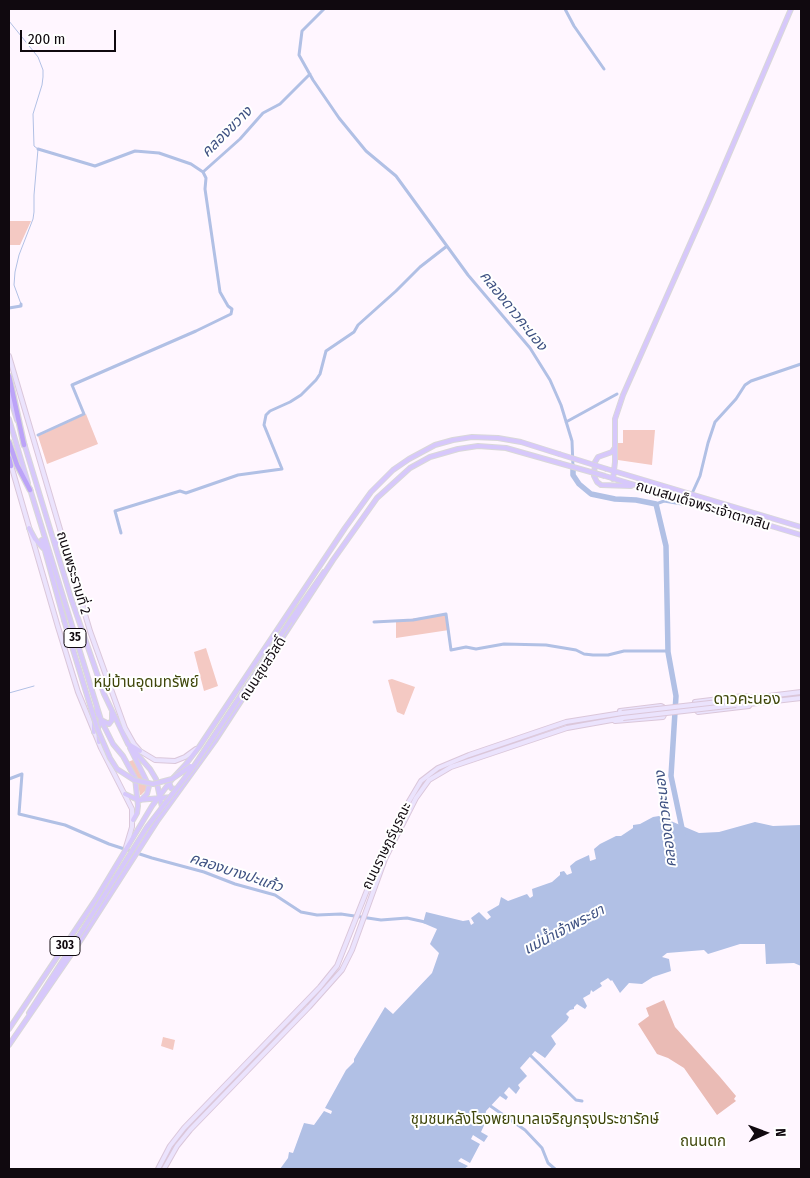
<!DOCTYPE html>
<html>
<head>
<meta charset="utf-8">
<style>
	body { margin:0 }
	#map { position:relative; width:810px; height:1178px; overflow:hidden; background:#fff6ff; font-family:"Fira Sans Condensed",sans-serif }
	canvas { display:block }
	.frame { position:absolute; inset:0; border:10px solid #10090f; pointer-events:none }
	.north { position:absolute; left:740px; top:1108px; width:50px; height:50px; -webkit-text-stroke:4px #fff; paint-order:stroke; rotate:88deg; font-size:14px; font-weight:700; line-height:20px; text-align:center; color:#10090f }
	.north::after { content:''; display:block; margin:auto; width:18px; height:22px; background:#10090f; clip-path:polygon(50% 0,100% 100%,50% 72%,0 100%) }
	.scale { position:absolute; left:20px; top:30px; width:96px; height:22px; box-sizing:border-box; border:2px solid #10090f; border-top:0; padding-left:6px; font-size:15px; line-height:18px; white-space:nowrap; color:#10090f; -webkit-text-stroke:4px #fff; paint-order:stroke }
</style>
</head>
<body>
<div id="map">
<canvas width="810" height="1178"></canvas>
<div class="frame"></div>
<div class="north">N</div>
<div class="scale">200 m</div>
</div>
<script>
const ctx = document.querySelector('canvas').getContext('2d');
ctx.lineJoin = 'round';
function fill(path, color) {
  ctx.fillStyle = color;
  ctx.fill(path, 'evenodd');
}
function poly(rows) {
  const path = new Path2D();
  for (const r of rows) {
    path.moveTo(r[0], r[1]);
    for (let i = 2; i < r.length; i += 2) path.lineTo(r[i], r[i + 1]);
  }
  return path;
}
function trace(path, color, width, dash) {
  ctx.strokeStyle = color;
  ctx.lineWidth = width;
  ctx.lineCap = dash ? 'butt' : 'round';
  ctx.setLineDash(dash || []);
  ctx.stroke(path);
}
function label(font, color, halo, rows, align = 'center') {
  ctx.font = font + ' "Fira Sans Condensed","Noto Sans Thai",sans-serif';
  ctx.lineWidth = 4;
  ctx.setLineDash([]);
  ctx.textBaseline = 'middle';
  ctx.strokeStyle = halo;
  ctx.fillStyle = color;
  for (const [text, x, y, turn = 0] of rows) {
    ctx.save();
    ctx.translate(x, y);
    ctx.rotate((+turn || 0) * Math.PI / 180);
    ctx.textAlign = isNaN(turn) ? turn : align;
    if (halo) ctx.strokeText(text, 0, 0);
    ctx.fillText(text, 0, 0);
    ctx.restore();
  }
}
const green = poly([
	[9,221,31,221,20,245,9,245],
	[86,414,98,444,47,464,38,436],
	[623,430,655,430,652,465,618,460,618,443,623,443],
	[446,614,449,630,396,638,396,621],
	[206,648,218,686,204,691,194,652],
	[392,679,415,687,404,715,397,712,388,680],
	[133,760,146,783,146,790,141,795,140,795,137,779,128,762],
	[163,1037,175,1040,173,1050,161,1046]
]);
const forest = poly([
	[664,1000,675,1027,720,1077,736,1096,734,1099,736,1101,717,1115,684,1068,668,1058,657,1054,638,1024,649,1016,646,1008]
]);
const water = poly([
	[659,816,699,833,719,832,755,822,773,826,801,825,801,966,794,963,766,964,765,944,740,944,708,954,704,950,667,953,662,957,669,959,671,971,653,977,642,984,629,983,620,993,612,980,611,981,608,978,600,983,602,986,593,992,591,990,590,994,583,998,587,1006,585,1009,577,1004,574,1007,574,1009,570,1010,566,1014,569,1017,567,1021,551,1036,556,1044,545,1058,535,1051,520,1068,527,1076,518,1085,520,1088,516,1094,509,1087,504,1093,508,1097,506,1100,500,1096,486,1111,485,1118,487,1119,481,1132,488,1136,484,1142,473,1135,471,1139,480,1144,470,1163,461,1158,458,1161,468,1166,464,1169,280,1169,288,1158,289,1152,293,1153,304,1123,314,1125,324,1111,331,1114,332,1111,325,1108,346,1070,354,1062,354,1059,385,1007,393,1014,432,973,439,953,430,944,437,929,423,923,426,912,463,921,469,920,471,925,474,923,471,918,479,912,487,920,491,917,487,912,499,905,501,897,508,901,527,894,530,898,533,896,532,889,552,882,560,875,560,872,564,871,567,875,572,873,570,866,576,861,589,855,590,861,596,859,594,849,600,844,616,836,621,836,633,828,633,825,640,824,653,817]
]);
const stream = poly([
	[9,21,38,57,43,70,43,77,42,85,33,114,34,146,38,149,34,195,34,212,33,219,19,255,15,272,14,285,21,304],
	[9,693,34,686]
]);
const canal = poly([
	[324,9,302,31,299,55,313,80,339,118,366,151,396,176,468,275,530,348,550,380,561,405,572,441,573,467],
	[565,9,574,26,604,69],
	[38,149,95,166,135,151,159,153,191,164,203,172,240,139,263,113,280,104,310,74],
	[9,308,21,306,21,304],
	[566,422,617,394],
	[38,435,84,414,72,385,196,331,231,314,232,309,228,306,220,292,205,189,206,178,203,172],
	[656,504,664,501,682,504,687,503,690,498,700,476,708,443,715,422,736,399,745,385,751,381,801,364],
	[121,533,115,511,180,491,186,493,238,475,282,469,264,425,266,415,270,411,290,402,301,395,316,380,320,374,326,351,354,332,358,325,396,291,420,267,447,246],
	[374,622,413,620,446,614,451,650,466,647,476,649,504,644,546,645,576,650,584,654,593,655,608,655,624,651,668,651],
	[9,779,22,774,19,814,65,825,109,844,152,858,204,872,235,884,275,895,301,912,317,915,341,914,381,920,407,918,425,922],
	[529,1054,576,1100,582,1101],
	[489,1105,525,1130,542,1148,548,1163,555,1169]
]);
const river = poly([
	[573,467,573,475,579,484,591,494,615,499,636,500,656,504,666,546,668,652,676,696,671,776,683,833]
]);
const secondary = poly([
	[9,356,90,631,125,728,134,744,140,751,155,760,175,761,185,757,196,749],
	[11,465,58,627,78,692,101,748,132,809,132,827,126,847],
	[736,700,801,692],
	[751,703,749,706,698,712,697,711,695,702,744,696,753,698],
	[749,704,801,698],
	[615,721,663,717,664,715,663,707,661,706,620,711],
	[158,1169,170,1146,184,1128,320,987,337,966,379,860,408,803,421,781,438,768,469,755,566,722,622,713],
	[164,1169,177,1146,190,1130,309,1007,342,970,352,950,385,859,416,798,429,780,451,767,567,728,623,718]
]);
const primary = poly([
	[9,394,17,420],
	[9,419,28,483],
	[24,443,71,598,104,694,128,744,150,769,156,779,162,807],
	[614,449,612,452,598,457,595,462,594,476,597,482,601,485,631,486],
	[607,469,801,527],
	[605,476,801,535],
	[613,479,615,462,615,419,623,395,709,201,791,9],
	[30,489,101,720,113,744,123,756,135,778,138,806,137,813,133,820],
	[29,528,35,539,43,548],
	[42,540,64,620],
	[56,544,61,533],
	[290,621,324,572],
	[94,732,94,724,97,709],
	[99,742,98,728,101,720,109,724,112,720,112,713],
	[130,745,140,751],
	[130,748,149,786,147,794,141,800],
	[169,782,171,788,179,790],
	[125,794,138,800,172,797],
	[29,1013,78,937],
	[9,1029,96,899,152,806,173,778,186,764,199,747,345,528,371,492,393,470,409,459,435,445,453,440,472,437,498,438,521,442,559,454],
	[9,1045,79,943,158,820,215,741,333,560,377,498,410,468,430,457,458,449,478,446,506,448,559,463]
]);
const motorway = poly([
	[9,376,24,445],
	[9,442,17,465,30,490],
	[9,458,11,466]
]);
const secondaryBridge = poly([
	[622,713,736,700],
	[623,718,736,705]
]);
const primaryBridge = poly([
	[559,454,607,469],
	[559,463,605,476],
	[64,620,97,728,110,758,117,769,134,780,153,784,172,779,191,766],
	[78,937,147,827,194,766,290,621]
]);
const shields = [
	[75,638,22],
	[65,946,30]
];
const shieldNames = [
	["35",75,638],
	["303",65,946]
];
const streetNames = [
	["ถนนสมเด็จพระเจ้าตากสิน",703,506,17],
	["ถนนพระรามที่ 2",73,573,73],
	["ถนนสุขสวัสดิ์",263,669,-57],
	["ถนนราษฎร์บูรณะ",387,846,-64]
];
const waterNames = [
	["คลองขวาง",227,132,-45],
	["คลองดาวคะนอง",513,311,51],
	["คลองดาวคะนอง",666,819,-97],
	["คลองบางปะแก้ว",236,873,18],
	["แม่น้ำเจ้าพระยา",564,930,-28]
];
const neighbourhoodNames = [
	["หมู่บ้านอุดมทรัพย์",146,683],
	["ชุมชนหลังโรงพยาบาลเจริญกรุงประชารักษ์",535,1120],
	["ถนนตก",703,1142]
];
const quarterNames = [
	["ดาวคะนอง",747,700]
];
fill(green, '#f4c9c3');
fill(forest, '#eabbb5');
fill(water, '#b1c0e5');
trace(stream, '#b1c0e5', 1);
trace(canal, '#b1c0e5', 3);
trace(river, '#b1c0e5', 5.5);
trace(secondary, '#dbc7da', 6);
trace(primary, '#d9d8d9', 6);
trace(motorway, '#d9d8d9', 7);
trace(secondary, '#ebe3fd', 4);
trace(primary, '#d7c8fb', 4);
trace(motorway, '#bca3f8', 4.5);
trace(secondaryBridge, '#dbc7da', 6, []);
trace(primaryBridge, '#d9d8d9', 6, []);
trace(secondaryBridge, '#ebe3fd', 4);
trace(primaryBridge, '#d7c8fb', 4);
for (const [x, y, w] of shields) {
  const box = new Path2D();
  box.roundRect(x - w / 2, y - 9.5, w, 19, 4);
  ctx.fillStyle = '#fff';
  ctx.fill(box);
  trace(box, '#10090f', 1);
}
label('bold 12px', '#10090f', null, shieldNames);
label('14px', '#10090f', '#fff', streetNames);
label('italic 15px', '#3e5182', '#fff', waterNames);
label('15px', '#3f460a', '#fff', neighbourhoodNames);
label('16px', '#3f460a', '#fff', quarterNames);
</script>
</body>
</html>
